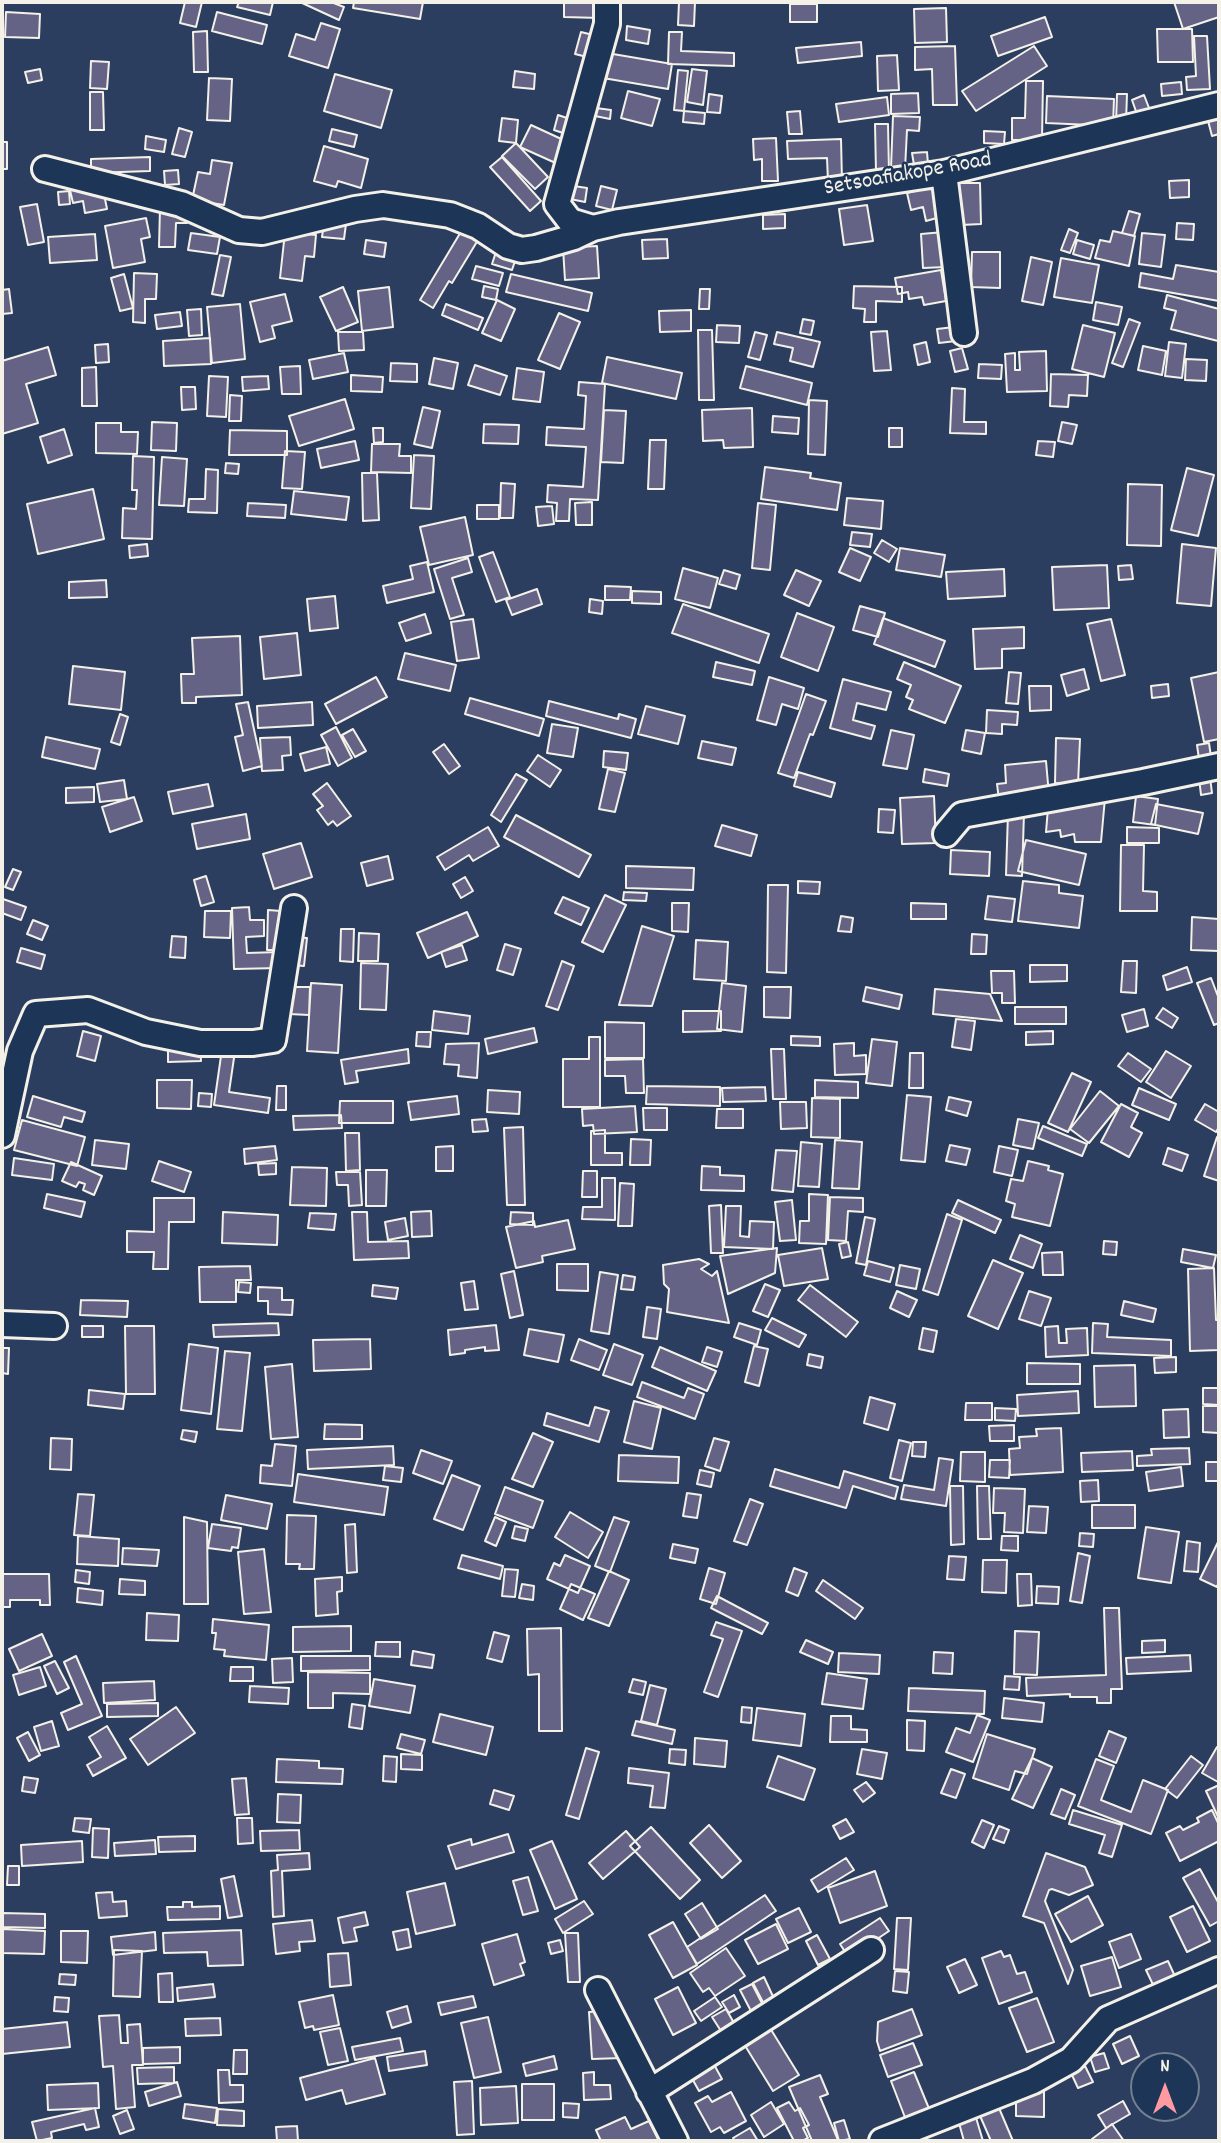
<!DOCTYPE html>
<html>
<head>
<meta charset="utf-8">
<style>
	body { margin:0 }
	#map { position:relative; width:1221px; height:2143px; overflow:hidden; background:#2b3e60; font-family:Dekko,sans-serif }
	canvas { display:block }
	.frame { position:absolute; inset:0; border:4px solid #f4f1e8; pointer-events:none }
	.north { position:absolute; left:1130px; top:2052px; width:70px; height:70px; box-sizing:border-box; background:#1d3557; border:2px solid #738091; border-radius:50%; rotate:0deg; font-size:19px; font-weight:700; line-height:28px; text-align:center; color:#f4f1e8 }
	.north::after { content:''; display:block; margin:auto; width:24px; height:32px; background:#ff9aa2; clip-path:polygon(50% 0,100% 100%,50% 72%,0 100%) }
</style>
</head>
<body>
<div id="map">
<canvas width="1221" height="2143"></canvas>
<div class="frame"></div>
<div class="north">N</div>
</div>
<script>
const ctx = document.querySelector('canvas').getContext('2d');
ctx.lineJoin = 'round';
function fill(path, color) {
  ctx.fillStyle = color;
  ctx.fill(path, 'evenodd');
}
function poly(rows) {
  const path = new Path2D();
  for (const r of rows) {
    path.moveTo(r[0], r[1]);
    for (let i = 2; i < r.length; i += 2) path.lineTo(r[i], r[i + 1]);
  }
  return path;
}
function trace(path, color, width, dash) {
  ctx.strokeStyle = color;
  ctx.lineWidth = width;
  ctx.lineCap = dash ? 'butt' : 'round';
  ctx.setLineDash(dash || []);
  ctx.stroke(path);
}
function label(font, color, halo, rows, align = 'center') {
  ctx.font = font + ' Dekko,sans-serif';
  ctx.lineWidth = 5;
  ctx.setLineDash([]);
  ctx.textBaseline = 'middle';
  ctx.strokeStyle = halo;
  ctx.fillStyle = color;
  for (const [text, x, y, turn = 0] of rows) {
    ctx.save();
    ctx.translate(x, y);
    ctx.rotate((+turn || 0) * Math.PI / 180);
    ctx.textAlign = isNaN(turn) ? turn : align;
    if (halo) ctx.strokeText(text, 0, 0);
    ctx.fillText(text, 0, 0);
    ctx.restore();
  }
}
const building = poly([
	[185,2,202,2,196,27,180,23,185,2],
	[239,2,273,2,270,15,237,7,239,2],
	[300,2,331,2,344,7,339,20,300,2],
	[354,2,423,2,420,19,353,8,354,2],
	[564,2,601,2,600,18,564,17,564,2],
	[679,2,695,2,694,26,678,25,679,2],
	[1174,2,1219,2,1219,17,1183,29,1174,2],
	[790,4,817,4,817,22,790,22,790,4],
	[946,8,947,42,915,43,914,9,946,8],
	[6,12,40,14,39,38,5,37,6,12],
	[217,12,267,25,262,44,212,31,217,12],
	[1045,17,1052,37,998,56,991,36,1045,17],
	[321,23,340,29,328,68,289,56,296,34,315,40,321,23],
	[627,26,650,30,648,44,626,40,627,26],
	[1157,29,1192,29,1193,62,1158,62,1157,29],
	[207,31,208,72,194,72,193,32,207,31],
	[581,32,593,35,587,57,575,54,581,32],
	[669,32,682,32,681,51,734,53,734,66,668,64,669,32],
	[1194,36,1207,36,1210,89,1187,90,1186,77,1196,76,1194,36],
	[861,42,862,56,798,63,796,48,861,42],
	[955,46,957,105,933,105,932,69,915,70,915,47,955,46],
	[1034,46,1047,66,976,111,962,91,1034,46],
	[607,53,672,64,668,89,603,78,607,53],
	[897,55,899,90,878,91,877,56,897,55],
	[91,61,109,62,107,89,90,88,91,61],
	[40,69,42,80,28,83,25,72,40,69],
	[692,69,707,71,703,105,687,102,692,69],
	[678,70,688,71,684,111,674,110,678,70],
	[515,71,535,74,534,89,513,87,515,71],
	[335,74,392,90,381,128,324,111,335,74],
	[209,78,232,79,230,121,207,120,209,78],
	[1026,81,1043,81,1042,140,1012,140,1012,118,1025,118,1026,81],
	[1181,82,1182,94,1162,96,1161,84,1181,82],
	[628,91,660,99,652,126,621,118,628,91],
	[90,92,103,92,104,130,90,130,90,92],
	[918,93,919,113,891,114,891,94,918,93],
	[709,94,722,96,720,113,707,112,709,94],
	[1117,94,1127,94,1126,122,1116,122,1117,94],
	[1144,95,1151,113,1138,117,1132,100,1144,95],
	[1047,96,1114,99,1113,126,1046,123,1047,96],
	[887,97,889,115,839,122,836,104,887,97],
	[596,108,611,110,610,119,595,116,596,108],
	[684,111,705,113,704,124,683,122,684,111],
	[800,111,802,134,789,134,787,112,800,111],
	[1219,114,1219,134,1212,136,1207,117,1219,114],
	[558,115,579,122,575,137,554,130,558,115],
	[893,116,920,117,919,131,907,130,905,169,891,168,893,116],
	[502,118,518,120,516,143,499,141,502,118],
	[875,124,888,124,889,172,876,172,875,124],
	[531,125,570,143,560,165,520,147,531,125],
	[179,128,192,132,185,157,172,154,179,128],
	[332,129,357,135,354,147,329,141,332,129],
	[984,131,1005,132,1004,144,984,143,984,131],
	[146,136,166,140,164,152,145,149,146,136],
	[776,138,778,181,762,181,762,159,754,160,753,139,776,138],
	[841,139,842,181,828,181,827,158,788,159,787,141,841,139],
	[2,142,7,142,7,169,2,169,2,142],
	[516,143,548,177,535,189,502,156,516,143],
	[324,146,368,159,361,188,338,181,336,187,314,181,324,146],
	[927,152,928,164,914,165,912,153,927,152],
	[150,157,150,171,91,173,91,159,150,157],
	[502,157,541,201,530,211,490,167,502,157],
	[212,160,232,163,224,205,192,200,198,172,210,174,212,160],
	[178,170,179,184,165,185,164,171,178,170],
	[1189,180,1189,197,1170,198,1169,181,1189,180],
	[959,183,980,183,981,224,961,225,959,183],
	[102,184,107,209,85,213,83,201,73,203,70,190,102,184],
	[567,185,587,188,585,202,565,198,567,185],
	[601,186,617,190,612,210,596,206,601,186],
	[935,186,944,216,926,221,923,207,911,210,907,193,935,186],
	[69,191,70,204,59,205,58,192,69,191],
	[37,204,44,242,28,245,20,207,37,204],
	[867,205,873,241,844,245,839,209,867,205],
	[160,208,187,209,187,223,176,223,175,247,159,247,160,208],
	[1129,211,1140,214,1134,236,1122,233,1129,211],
	[785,214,785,228,763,229,763,215,785,214],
	[146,218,150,237,141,239,145,262,113,268,105,226,146,218],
	[324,222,346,224,344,239,322,237,324,222],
	[1177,223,1194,224,1193,240,1176,239,1177,223],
	[1069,229,1078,233,1070,253,1061,250,1069,229],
	[462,230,478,240,452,283,449,281,433,308,420,300,462,230],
	[1113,231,1135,236,1129,266,1095,258,1100,240,1110,242,1113,231],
	[285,232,316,235,314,257,305,256,302,281,280,278,285,232],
	[944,232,946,267,923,268,921,234,944,232],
	[191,233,220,237,217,254,188,250,191,233],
	[1142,233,1165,235,1161,267,1139,264,1142,233],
	[95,234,97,260,50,263,48,237,95,234],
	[667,239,668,258,643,259,642,240,667,239],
	[366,240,386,243,384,257,364,254,366,240],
	[1077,240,1094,245,1090,259,1073,254,1077,240],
	[498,246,518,252,512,270,492,264,498,246],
	[597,246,599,278,565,280,563,248,597,246],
	[972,252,1000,252,1000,288,971,287,972,252],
	[220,255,231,257,223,296,212,294,220,255],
	[1031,257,1052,262,1043,305,1022,301,1031,257],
	[1061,258,1099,265,1092,303,1054,297,1061,258],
	[1176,265,1219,272,1219,301,1139,287,1141,273,1173,279,1176,265],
	[476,266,503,273,499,286,472,279,476,266],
	[941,270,946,301,924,305,922,297,909,299,908,292,898,294,895,278,941,270],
	[134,273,157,274,156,299,145,299,145,323,133,322,134,273],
	[124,274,133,308,120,311,111,278,124,274],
	[511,274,592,293,588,311,506,292,511,274],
	[484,286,498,289,496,300,482,297,484,286],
	[854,286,902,287,902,302,876,301,876,322,864,322,865,309,853,308,854,286],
	[343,287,358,322,336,331,320,297,343,287],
	[389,287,393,327,362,331,358,291,389,287],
	[9,289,12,313,2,314,2,290,9,289],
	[700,289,710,289,709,309,699,309,700,289],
	[285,294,292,321,272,326,275,338,260,342,250,302,285,294],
	[1167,295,1219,309,1218,341,1171,329,1176,311,1164,308,1167,295],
	[497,300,515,309,501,341,482,333,497,300],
	[1096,302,1122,307,1118,325,1093,320,1096,302],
	[240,304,245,359,212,363,207,307,240,304],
	[446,304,483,318,478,330,442,315,446,304],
	[201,309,202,335,189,336,187,310,201,309],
	[691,310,691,331,660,332,659,311,691,310],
	[180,312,182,326,157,329,155,315,180,312],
	[559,313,580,322,560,369,538,360,559,313],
	[803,319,814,321,811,335,800,333,803,319],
	[1129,319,1140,323,1123,367,1112,363,1129,319],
	[717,325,740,326,739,343,716,342,717,325],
	[1083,325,1115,333,1104,377,1072,369,1083,325],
	[954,327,956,341,939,343,937,329,954,327],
	[698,330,712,330,714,400,699,400,698,330],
	[887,331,891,370,874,371,871,332,887,331],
	[338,332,363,332,364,350,339,351,338,332],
	[755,332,767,335,760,360,748,357,755,332],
	[777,332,820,342,813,367,790,361,793,348,774,344,777,332],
	[210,338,211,364,164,366,163,341,210,338],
	[926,342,930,362,918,365,914,345,926,342],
	[1169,342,1186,344,1182,378,1165,376,1169,342],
	[108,344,109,362,96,363,95,345,108,344],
	[1143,346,1166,351,1162,375,1138,370,1143,346],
	[48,347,56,375,26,384,38,423,2,434,2,361,48,347],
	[962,348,968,369,955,372,950,351,962,348],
	[1046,351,1047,391,1007,392,1005,354,1015,353,1015,370,1020,370,1019,352,1046,351],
	[344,353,348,372,313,379,309,360,344,353],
	[607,357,682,373,676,399,602,383,607,357],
	[434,358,458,363,453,389,429,384,434,358],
	[1186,359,1207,360,1206,381,1185,380,1186,359],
	[391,363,417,364,417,382,390,381,391,363],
	[979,364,1002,365,1001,379,978,378,979,364],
	[475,365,507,376,500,395,468,385,475,365],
	[300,366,301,394,282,394,280,367,300,366],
	[746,366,812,383,807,405,740,388,746,366],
	[96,367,97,406,82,406,82,368,96,367],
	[517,368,544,372,540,402,513,399,517,368],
	[1051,374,1088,375,1087,396,1069,395,1068,407,1050,406,1051,374],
	[351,375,383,377,382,392,351,391,351,375],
	[209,376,228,377,226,417,207,416,209,376],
	[268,376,269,389,243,391,242,377,268,376],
	[579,382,605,384,598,500,570,499,569,521,556,521,557,503,547,502,548,485,583,487,586,447,546,445,547,427,584,429,586,396,578,395,579,382],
	[181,387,195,387,196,409,182,410,181,387],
	[952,388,965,389,964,422,986,422,986,434,950,433,952,388],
	[230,395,242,396,241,421,229,421,230,395],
	[345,399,354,429,299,446,289,416,345,399],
	[809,400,827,401,825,455,808,454,809,400],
	[423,407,440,411,432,448,414,444,423,407],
	[752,408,753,447,724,448,723,440,703,441,702,410,752,408],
	[604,410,626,411,623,463,601,462,604,410],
	[773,416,799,418,798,434,772,432,773,416],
	[152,422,177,423,176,451,151,450,152,422],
	[1062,422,1077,425,1072,444,1058,441,1062,422],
	[96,423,121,423,121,432,138,432,137,454,96,453,96,423],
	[484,424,519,425,518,444,483,443,484,424],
	[373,428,383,428,383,442,374,443,373,428],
	[889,428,902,428,902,447,889,447,889,428],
	[64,429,72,455,48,463,40,437,64,429],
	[230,430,287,431,287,455,229,455,230,430],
	[650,440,666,440,664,489,648,489,650,440],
	[355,441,359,460,321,468,317,449,355,441],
	[1038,441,1055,442,1053,457,1036,455,1038,441],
	[372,444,400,444,399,456,411,456,411,473,371,472,372,444],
	[285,451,305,452,302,489,282,488,285,451],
	[414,455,434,456,431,509,411,508,414,455],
	[133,456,154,457,152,539,122,538,123,508,136,509,137,490,132,490,133,456],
	[162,457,187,459,184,506,159,505,162,457],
	[226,463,239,464,238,474,225,473,226,463],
	[765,467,811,473,810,478,841,483,837,510,761,499,765,467],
	[1187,468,1214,475,1198,536,1171,530,1187,468],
	[206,469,218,470,217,513,188,512,189,499,205,499,206,469],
	[362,473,377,473,379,520,363,521,362,473],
	[501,483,515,484,513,518,500,518,501,483],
	[1128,484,1162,485,1161,546,1127,545,1128,484],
	[93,489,104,539,38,554,27,504,93,489],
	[294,491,349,497,346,520,291,514,294,491],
	[847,498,883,501,881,529,844,525,847,498],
	[592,502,592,525,576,525,575,503,592,502],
	[248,503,286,505,285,518,247,516,248,503],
	[758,503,776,505,770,570,752,568,758,503],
	[477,505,499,505,499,519,477,519,477,505],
	[552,506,554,524,538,526,536,507,552,506],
	[465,517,473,555,429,565,420,527,465,517],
	[852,532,872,534,870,547,850,545,852,532],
	[882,540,897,549,889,562,874,553,882,540],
	[147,544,148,556,130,558,129,546,147,544],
	[1182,544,1216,548,1211,606,1177,603,1182,544],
	[850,548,871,557,860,581,839,572,850,548],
	[900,548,945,555,941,577,896,570,900,548],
	[493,552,510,597,496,602,479,557,493,552],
	[468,558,472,572,452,578,464,615,450,619,434,569,468,558],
	[427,562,434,592,387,603,383,586,413,579,410,566,427,562],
	[1107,565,1109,608,1054,610,1052,567,1107,565],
	[1131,565,1133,579,1119,580,1118,566,1131,565],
	[683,568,718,578,710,608,675,599,683,568],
	[1004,569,1005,596,948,599,946,572,1004,569],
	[724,570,740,575,736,589,719,584,724,570],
	[796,570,821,581,809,606,784,595,796,570],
	[106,580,107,597,69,598,69,582,106,580],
	[605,586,631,587,630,600,605,600,605,586],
	[537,589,542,604,512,615,506,600,537,589],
	[632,591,661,592,661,604,632,603,632,591],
	[335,596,338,628,310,631,307,599,335,596],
	[590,599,603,601,602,614,589,612,590,599],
	[683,604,769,634,759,663,672,633,683,604],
	[860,606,885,613,878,637,853,630,860,606],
	[797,613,834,627,818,671,781,657,797,613],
	[425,614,431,633,406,641,399,623,425,614],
	[883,618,945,641,935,667,874,644,883,618],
	[473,619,479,658,457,661,451,622,473,619],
	[1111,619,1125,675,1101,681,1087,624,1111,619],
	[1024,627,1024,648,1002,649,1002,668,975,669,973,629,1024,627],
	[297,633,301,675,264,679,260,637,297,633],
	[240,636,242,695,196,697,196,703,182,703,181,674,194,674,192,638,240,636],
	[405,653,456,665,450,691,398,679,405,653],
	[716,662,755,671,752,685,713,677,716,662],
	[904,662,961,686,945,723,909,709,913,700,906,697,911,685,897,679,904,662],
	[73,666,125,672,121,710,69,704,73,666],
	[1084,669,1089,689,1067,696,1061,675,1084,669],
	[1009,672,1021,673,1018,704,1006,703,1009,672],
	[1219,672,1219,739,1204,742,1191,678,1219,672],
	[376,677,387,697,336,724,325,704,376,677],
	[769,677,804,688,798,709,782,704,776,725,757,720,769,677],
	[843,679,891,692,886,710,857,703,853,720,875,726,871,739,830,728,843,679],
	[1168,684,1169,696,1152,698,1151,686,1168,684],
	[1029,686,1051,686,1051,710,1030,711,1029,686],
	[806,694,826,701,813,735,810,734,794,778,778,773,806,694],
	[470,698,544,719,539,736,465,714,470,698],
	[549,701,618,719,619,714,636,719,631,738,546,716,549,701],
	[248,702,262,766,243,771,235,737,243,735,236,704,248,702],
	[312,702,313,725,258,728,257,706,312,702],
	[646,706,685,716,678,744,638,734,646,706],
	[987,710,1018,712,1017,725,1002,724,1002,734,986,733,987,710],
	[120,714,128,717,120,745,111,742,120,714],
	[552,724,578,728,573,757,547,753,552,724],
	[336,727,352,758,338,766,321,735,336,727],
	[353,729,366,751,355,757,342,735,353,729],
	[891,730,914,735,907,769,883,765,891,730],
	[966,730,985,733,981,754,962,750,966,730],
	[46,737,100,749,95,769,42,757,46,737],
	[290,737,291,755,282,756,283,770,262,771,260,738,290,737],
	[1056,738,1080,739,1078,784,1055,783,1056,738],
	[702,741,736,748,732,765,698,758,702,741],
	[1209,743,1211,757,1199,759,1197,745,1209,743],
	[444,744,460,766,449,774,433,752,444,744],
	[326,747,330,764,305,771,300,754,326,747],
	[604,751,628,753,626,770,603,767,604,751],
	[538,755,561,770,550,787,527,771,538,755],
	[1046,761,1049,795,999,800,997,784,1006,783,1005,765,1046,761],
	[608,769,625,773,615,812,599,809,608,769],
	[925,769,949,774,947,786,923,782,925,769],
	[798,772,835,783,831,797,794,786,798,772],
	[516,774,527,780,501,822,491,815,516,774],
	[1210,777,1212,793,1201,795,1199,778,1210,777],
	[124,780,127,799,100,802,97,784,124,780],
	[327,783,351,816,337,826,333,821,328,825,317,810,323,806,313,794,327,783],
	[208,784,213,806,173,814,168,792,208,784],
	[94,787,94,802,66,803,66,788,94,787],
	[934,796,936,843,902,844,900,798,934,796],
	[1136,796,1158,799,1155,825,1133,822,1136,796],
	[134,797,142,821,110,832,102,807,134,797],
	[1105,798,1101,842,1075,842,1074,834,1061,837,1060,830,1046,832,1048,808,1105,798],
	[1156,804,1203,813,1198,834,1151,824,1156,804],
	[879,809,895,810,893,833,878,832,879,809],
	[1008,813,1024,813,1022,876,1006,875,1008,813],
	[246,814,250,839,197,849,192,824,246,814],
	[516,815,591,855,579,877,504,837,516,815],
	[722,825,757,835,751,856,715,846,722,825],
	[488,827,499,846,473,861,469,855,445,870,437,857,488,827],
	[1127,827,1159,828,1159,843,1127,843,1127,827],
	[1026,840,1086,854,1079,885,1018,871,1026,840],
	[301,843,312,877,274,889,263,854,301,843],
	[1121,845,1144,845,1143,891,1157,892,1157,911,1120,911,1121,845],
	[951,850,990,852,989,876,950,874,951,850],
	[388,856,393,879,367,886,361,863,388,856],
	[626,866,694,868,693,890,626,888,626,866],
	[13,869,21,872,13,890,5,887,13,869],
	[206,876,214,902,201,906,194,880,206,876],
	[465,877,473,891,461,898,453,884,465,877],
	[798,881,820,882,819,894,798,893,798,881],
	[1023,881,1059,885,1059,893,1083,896,1079,928,1018,921,1023,881],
	[768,885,788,885,786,973,767,972,768,885],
	[624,892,647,893,646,901,623,900,624,892],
	[605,895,626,905,603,952,582,942,605,895],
	[988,896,1015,899,1012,922,985,919,988,896],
	[563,897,589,908,581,925,555,913,563,897],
	[3,899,26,907,21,920,2,913,3,899],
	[672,903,689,903,688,932,672,931,672,903],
	[911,903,946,904,946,919,911,919,911,903],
	[249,907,250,920,264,920,264,936,246,937,247,953,279,952,279,968,234,969,232,908,249,907],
	[268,910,281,911,281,950,267,950,268,910],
	[205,911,231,911,230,938,204,937,205,911],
	[467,912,478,936,428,958,417,933,467,912],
	[841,916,853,918,851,932,838,931,841,916],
	[1192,917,1219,919,1219,951,1191,950,1192,917],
	[33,920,48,926,42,940,27,934,33,920],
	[642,926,674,936,652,1006,619,1005,642,926],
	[341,929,354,929,353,962,340,961,341,929],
	[359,933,379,934,378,961,358,961,359,933],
	[972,934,987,935,986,954,971,954,972,934],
	[172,936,186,937,185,958,170,957,172,936],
	[294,937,307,938,304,966,292,965,294,937],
	[696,940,728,942,726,981,694,979,696,940],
	[505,944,521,949,513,975,497,970,505,944],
	[462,945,467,960,446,967,441,952,462,945],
	[21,948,45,955,41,969,17,962,21,948],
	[562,961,574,966,558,1010,546,1006,562,961],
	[1123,961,1137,961,1136,993,1121,992,1123,961],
	[361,963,388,964,386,1010,360,1009,361,963],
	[1030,965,1067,965,1067,981,1030,982,1030,965],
	[1187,967,1192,982,1167,990,1163,976,1187,967],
	[991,971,1014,971,1015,1003,1002,1003,1002,993,992,993,991,971],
	[1211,978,1219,999,1219,1023,1214,1025,1197,983,1211,978],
	[311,983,342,985,338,1053,307,1051,311,983],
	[722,983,746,986,742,1032,717,1029,722,983],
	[290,987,310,987,309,1015,289,1014,290,987],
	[764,987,791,987,790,1018,764,1017,764,987],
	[866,987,902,995,899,1009,863,1001,866,987],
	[935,989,990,994,1002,1021,933,1014,935,989],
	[1015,1007,1066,1007,1066,1024,1015,1024,1015,1007],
	[1163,1008,1178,1018,1172,1028,1156,1018,1163,1008],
	[1144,1009,1148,1026,1127,1032,1122,1015,1144,1009],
	[434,1011,470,1016,468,1034,432,1030,434,1011],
	[683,1011,721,1011,721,1031,683,1032,683,1011],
	[956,1019,975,1021,971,1050,952,1047,956,1019],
	[605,1022,644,1023,644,1058,605,1058,605,1022],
	[534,1028,537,1042,488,1054,485,1039,534,1028],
	[83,1031,101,1036,95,1061,77,1056,83,1031],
	[1053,1031,1053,1044,1026,1045,1026,1032,1053,1031],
	[417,1032,431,1032,430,1047,416,1046,417,1032],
	[791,1036,820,1037,820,1046,791,1045,791,1036],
	[589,1037,600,1037,600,1107,563,1107,563,1059,589,1059,589,1037],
	[872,1039,897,1042,892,1086,866,1083,872,1039],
	[479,1043,477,1078,458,1076,459,1065,444,1064,446,1044,479,1043],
	[854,1043,854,1056,866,1055,866,1074,835,1075,834,1044,854,1043],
	[200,1045,201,1061,168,1062,168,1046,200,1045],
	[222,1049,235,1051,229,1092,270,1098,268,1113,214,1105,222,1049],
	[408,1049,409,1063,356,1071,358,1082,345,1084,341,1060,408,1049],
	[771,1049,784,1049,786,1099,773,1099,771,1049],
	[1166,1051,1191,1066,1171,1098,1146,1082,1166,1051],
	[910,1053,923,1053,923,1088,909,1088,910,1053],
	[1128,1053,1151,1069,1141,1082,1118,1066,1128,1053],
	[643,1059,644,1093,626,1093,625,1076,605,1076,605,1060,643,1059],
	[1072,1073,1091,1082,1068,1132,1048,1123,1072,1073],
	[157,1080,192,1080,191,1109,157,1108,157,1080],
	[815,1080,858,1082,858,1098,815,1097,815,1080],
	[277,1086,286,1086,286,1110,276,1110,277,1086],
	[647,1086,720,1087,720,1106,646,1104,647,1086],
	[765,1087,766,1101,723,1102,722,1088,765,1087],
	[1139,1088,1176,1104,1169,1120,1132,1105,1139,1088],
	[488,1090,520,1092,519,1114,487,1112,488,1090],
	[1100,1091,1119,1106,1089,1143,1070,1129,1100,1091],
	[199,1093,212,1094,211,1107,198,1106,199,1093],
	[907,1095,931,1097,925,1162,901,1160,907,1095],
	[33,1096,85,1112,82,1122,64,1117,61,1127,27,1117,33,1096],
	[457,1096,459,1114,411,1120,408,1102,457,1096],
	[949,1097,971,1102,967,1116,946,1110,949,1097],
	[812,1098,840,1099,840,1138,811,1137,812,1098],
	[340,1101,393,1101,393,1123,339,1123,340,1101],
	[780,1102,806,1102,807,1128,781,1129,780,1102],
	[1121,1104,1138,1113,1131,1127,1142,1133,1129,1157,1101,1142,1121,1104],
	[1205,1104,1219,1112,1219,1127,1216,1132,1195,1120,1205,1104],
	[635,1106,637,1132,594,1134,593,1125,583,1126,582,1109,635,1106],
	[643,1108,667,1108,667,1130,644,1130,643,1108],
	[717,1109,743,1109,743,1128,716,1128,717,1109],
	[341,1115,342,1128,294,1130,293,1116,341,1115],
	[486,1119,488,1131,473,1132,472,1120,486,1119],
	[1018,1119,1039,1123,1033,1149,1013,1145,1018,1119],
	[22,1120,85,1137,77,1166,14,1150,22,1120],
	[1043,1126,1087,1144,1082,1156,1038,1138,1043,1126],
	[523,1127,525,1205,507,1205,504,1128,523,1127],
	[605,1130,605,1153,622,1153,622,1165,591,1165,591,1131,605,1130],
	[345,1133,359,1133,360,1170,346,1171,345,1133],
	[1217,1137,1219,1138,1219,1181,1204,1176,1217,1137],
	[631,1139,651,1140,650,1165,630,1165,631,1139],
	[95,1140,129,1144,126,1169,92,1165,95,1140],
	[835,1140,862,1142,859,1189,832,1188,835,1140],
	[801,1142,822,1144,819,1187,798,1186,801,1142],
	[950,1145,970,1149,966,1165,946,1161,950,1145],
	[275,1146,277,1160,245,1164,244,1149,275,1146],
	[453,1146,453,1171,436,1171,436,1147,453,1146],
	[999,1146,1018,1150,1012,1176,994,1172,999,1146],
	[1168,1148,1188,1155,1182,1171,1163,1164,1168,1148],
	[776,1150,797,1151,793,1192,772,1190,776,1150],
	[14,1158,54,1164,52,1180,12,1175,14,1158],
	[159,1161,191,1172,184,1192,152,1181,159,1161],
	[1028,1161,1049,1166,1048,1170,1063,1174,1050,1226,1012,1217,1015,1204,1006,1201,1011,1179,1023,1181,1028,1161],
	[71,1162,102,1176,94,1195,83,1190,85,1184,79,1182,76,1187,62,1181,71,1162],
	[276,1163,276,1174,259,1175,258,1164,276,1163],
	[702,1166,720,1167,720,1175,744,1176,744,1191,701,1190,702,1166],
	[292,1167,327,1168,326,1206,290,1205,292,1167],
	[366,1170,387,1170,386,1206,366,1206,366,1170],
	[583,1171,597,1171,597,1197,582,1197,583,1171],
	[336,1172,360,1172,362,1205,349,1206,348,1185,337,1185,336,1172],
	[602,1178,615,1178,615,1220,582,1219,583,1207,602,1207,602,1178],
	[620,1183,634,1184,632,1226,618,1226,620,1183],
	[47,1194,85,1202,81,1217,44,1208,47,1194],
	[809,1194,828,1195,826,1244,799,1243,800,1221,809,1221,809,1194],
	[830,1197,863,1198,863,1212,848,1211,846,1241,828,1240,830,1197],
	[154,1198,194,1198,194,1222,169,1222,168,1269,153,1269,154,1252,127,1252,127,1231,154,1232,154,1198],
	[792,1200,796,1240,780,1241,775,1202,792,1200],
	[958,1200,1001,1220,995,1233,952,1213,958,1200],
	[721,1205,723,1253,711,1253,709,1206,721,1205],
	[726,1206,741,1206,740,1236,749,1237,750,1221,774,1222,773,1249,724,1247,726,1206],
	[431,1211,432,1236,412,1237,411,1212,431,1211],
	[223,1212,278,1215,277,1245,222,1243,223,1212],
	[352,1212,367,1212,368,1242,408,1241,409,1258,354,1260,352,1212],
	[511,1212,533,1213,533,1225,510,1224,511,1212],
	[310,1213,336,1214,334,1230,308,1228,310,1213],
	[947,1214,962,1220,938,1295,923,1290,947,1214],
	[865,1217,875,1219,866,1265,856,1263,865,1217],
	[405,1218,408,1236,388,1240,385,1222,405,1218],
	[568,1220,575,1249,542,1256,543,1262,516,1268,506,1227,534,1221,535,1227,568,1220],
	[1020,1235,1042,1244,1033,1268,1010,1259,1020,1235],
	[1104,1241,1117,1242,1116,1255,1103,1254,1104,1241],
	[848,1242,851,1256,842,1258,839,1244,848,1242],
	[777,1248,775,1273,728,1294,720,1256,777,1248],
	[822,1248,828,1279,784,1286,778,1255,822,1248],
	[1183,1249,1216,1255,1213,1268,1181,1262,1183,1249],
	[1062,1252,1063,1275,1043,1275,1042,1253,1062,1252],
	[699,1259,709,1264,701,1269,712,1276,717,1271,729,1323,667,1312,669,1289,664,1284,663,1265,699,1259],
	[993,1260,1023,1273,998,1329,968,1316,993,1260],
	[868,1261,894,1268,890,1282,864,1275,868,1261],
	[557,1264,588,1264,588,1291,557,1290,557,1264],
	[900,1265,920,1269,916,1289,896,1285,900,1265],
	[250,1266,251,1280,236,1280,236,1302,200,1302,199,1267,250,1266],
	[1214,1268,1216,1320,1219,1320,1219,1350,1190,1351,1188,1269,1214,1268],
	[514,1271,523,1315,510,1318,501,1274,514,1271],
	[600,1272,618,1275,609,1334,591,1331,600,1272],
	[623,1275,635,1277,633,1290,621,1289,623,1275],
	[474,1281,478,1309,465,1310,461,1283,474,1281],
	[239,1282,251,1283,250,1293,238,1292,239,1282],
	[765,1284,780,1290,768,1317,753,1311,765,1284],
	[373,1285,398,1288,396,1299,372,1296,373,1285],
	[810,1285,858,1322,846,1337,798,1300,810,1285],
	[258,1287,282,1288,282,1300,293,1300,292,1315,268,1314,268,1301,258,1301,258,1287],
	[897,1291,917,1300,909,1317,890,1308,897,1291],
	[1029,1291,1051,1298,1041,1326,1019,1319,1029,1291],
	[81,1300,128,1301,127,1317,80,1315,81,1300],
	[1124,1301,1156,1309,1153,1322,1121,1315,1124,1301],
	[647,1307,661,1309,657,1339,643,1337,647,1307],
	[772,1318,806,1335,799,1347,765,1330,772,1318],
	[278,1323,279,1335,214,1337,213,1325,278,1323],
	[739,1323,761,1330,757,1345,734,1337,739,1323],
	[1093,1323,1108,1324,1107,1337,1171,1340,1171,1356,1092,1353,1093,1323],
	[496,1325,499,1350,485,1351,485,1347,465,1350,465,1353,450,1355,448,1330,496,1325],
	[82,1326,103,1326,103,1337,82,1337,82,1326],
	[125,1326,154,1326,155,1394,126,1394,125,1326],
	[1058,1326,1059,1343,1067,1343,1066,1329,1087,1328,1088,1355,1046,1357,1045,1327,1058,1326],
	[923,1328,937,1331,933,1352,919,1349,923,1328],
	[529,1329,564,1335,558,1362,524,1355,529,1329],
	[370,1339,371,1369,314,1371,313,1340,370,1339],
	[579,1339,607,1350,599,1370,571,1360,579,1339],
	[189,1344,218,1348,211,1414,181,1410,189,1344],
	[614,1344,643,1355,632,1385,603,1375,614,1344],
	[754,1346,768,1349,759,1386,745,1382,754,1346],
	[660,1347,716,1371,707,1391,652,1367,660,1347],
	[707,1347,722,1352,717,1367,702,1362,707,1347],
	[2,1348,9,1348,8,1374,2,1373,2,1348],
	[225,1351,250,1353,242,1431,217,1429,225,1351],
	[809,1354,823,1357,821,1368,807,1365,809,1354],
	[1176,1357,1176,1372,1155,1373,1154,1358,1176,1357],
	[1027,1363,1080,1364,1080,1384,1027,1384,1027,1363],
	[292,1364,298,1437,271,1439,265,1367,292,1364],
	[1135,1365,1136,1406,1095,1407,1094,1366,1135,1365],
	[642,1382,684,1398,688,1388,704,1394,695,1419,637,1397,642,1382],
	[1203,1388,1219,1388,1219,1405,1203,1404,1203,1388],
	[89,1390,125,1394,123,1409,88,1405,89,1390],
	[1078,1391,1079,1413,1018,1416,1017,1395,1078,1391],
	[870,1397,895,1404,888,1430,864,1423,870,1397],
	[634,1401,661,1408,652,1449,624,1442,634,1401],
	[966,1403,992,1403,992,1420,965,1420,966,1403],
	[1203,1406,1219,1406,1219,1433,1203,1432,1203,1406],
	[595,1407,609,1411,599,1442,544,1425,547,1413,589,1426,595,1407],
	[995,1408,1016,1409,1015,1421,995,1420,995,1408],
	[1188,1409,1189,1437,1164,1438,1163,1410,1188,1409],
	[325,1424,362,1425,362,1439,324,1439,325,1424],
	[1014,1425,1014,1441,990,1441,989,1426,1014,1425],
	[1061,1428,1063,1472,1010,1475,1009,1449,1020,1448,1019,1437,1037,1436,1036,1429,1061,1428],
	[183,1430,197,1432,195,1442,181,1439,183,1430],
	[533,1433,553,1442,533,1487,512,1479,533,1433],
	[51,1438,72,1439,71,1470,50,1469,51,1438],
	[714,1438,729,1442,720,1471,705,1466,714,1438],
	[899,1440,911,1443,902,1481,890,1478,899,1440],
	[913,1442,926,1442,925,1457,912,1456,913,1442],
	[275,1444,296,1446,292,1486,260,1483,261,1465,272,1466,275,1444],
	[393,1446,394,1465,308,1469,307,1450,393,1446],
	[1189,1448,1190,1464,1137,1466,1137,1456,1152,1455,1151,1449,1189,1448],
	[421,1450,452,1461,443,1484,413,1473,421,1450],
	[1132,1451,1133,1470,1082,1472,1081,1453,1132,1451],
	[961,1452,985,1452,985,1482,960,1481,961,1452],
	[619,1455,679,1457,678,1483,618,1481,619,1455],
	[939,1458,953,1460,946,1506,901,1499,904,1485,934,1490,939,1458],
	[990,1460,1010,1460,1009,1478,989,1477,990,1460],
	[1206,1462,1219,1462,1219,1481,1206,1481,1206,1462],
	[385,1466,403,1468,401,1482,383,1480,385,1466],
	[1181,1467,1183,1486,1149,1491,1146,1472,1181,1467],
	[775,1469,839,1488,844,1471,898,1487,895,1499,853,1486,846,1508,770,1486,775,1469],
	[700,1470,714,1473,711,1487,697,1484,700,1470],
	[298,1474,388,1487,384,1515,294,1502,298,1474],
	[452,1475,480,1486,463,1530,434,1519,452,1475],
	[1098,1480,1099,1501,1081,1502,1080,1481,1098,1480],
	[950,1486,963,1486,964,1544,951,1545,950,1486],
	[977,1486,989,1486,991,1539,978,1539,977,1486],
	[505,1487,543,1501,533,1528,495,1514,505,1487],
	[994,1488,1025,1489,1023,1533,1004,1532,1005,1513,993,1513,994,1488],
	[687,1493,701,1495,697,1518,683,1516,687,1493],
	[78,1494,94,1495,90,1536,74,1535,78,1494],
	[226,1495,272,1504,267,1529,221,1520,226,1495],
	[750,1499,763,1504,747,1545,734,1541,750,1499],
	[1092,1505,1135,1505,1135,1528,1092,1528,1092,1505],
	[1029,1506,1048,1507,1046,1533,1027,1532,1029,1506],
	[570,1512,603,1532,588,1558,555,1537,570,1512],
	[287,1515,316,1516,314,1569,299,1569,300,1564,286,1564,287,1515],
	[184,1517,207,1522,208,1604,184,1604,184,1517],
	[495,1517,506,1522,496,1546,485,1541,495,1517],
	[614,1517,629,1522,610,1572,595,1566,614,1517],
	[212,1524,241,1528,238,1548,232,1547,231,1551,208,1548,212,1524],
	[355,1524,357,1572,347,1573,345,1525,355,1524],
	[515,1526,528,1529,525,1541,512,1538,515,1526],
	[1146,1527,1179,1532,1171,1583,1138,1578,1146,1527],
	[1080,1533,1094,1534,1093,1547,1079,1546,1080,1533],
	[78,1536,119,1539,118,1566,77,1564,78,1536],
	[1002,1536,1018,1536,1018,1551,1001,1550,1002,1536],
	[1219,1540,1219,1581,1217,1587,1200,1579,1219,1540],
	[1187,1541,1200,1543,1198,1572,1184,1571,1187,1541],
	[673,1544,698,1549,695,1563,670,1558,673,1544],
	[123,1548,159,1550,157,1566,122,1564,123,1548],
	[264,1549,271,1612,244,1614,238,1552,264,1549],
	[1078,1553,1090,1556,1082,1603,1070,1601,1078,1553],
	[462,1555,503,1566,500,1579,458,1568,462,1555],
	[565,1555,590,1566,578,1593,547,1579,554,1563,560,1566,565,1555],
	[949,1556,966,1557,964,1580,947,1579,949,1556],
	[983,1560,1007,1560,1006,1593,982,1592,983,1560],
	[709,1568,725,1573,716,1604,700,1599,709,1568],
	[794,1568,807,1573,798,1596,786,1591,794,1568],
	[505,1569,518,1570,515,1597,502,1596,505,1569],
	[76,1570,90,1572,89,1584,75,1582,76,1570],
	[609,1571,629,1580,609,1626,588,1618,609,1571],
	[2,1574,49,1574,50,1605,40,1605,40,1600,10,1600,10,1607,2,1607,2,1574],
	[1017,1574,1031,1574,1032,1605,1018,1606,1017,1574],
	[342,1577,342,1591,337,1592,338,1614,316,1616,315,1579,342,1577],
	[120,1579,145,1581,145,1595,119,1594,120,1579],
	[823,1580,863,1608,855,1619,816,1591,823,1580],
	[522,1584,534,1586,533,1600,519,1598,522,1584],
	[571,1584,595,1594,583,1620,560,1609,571,1584],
	[1037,1586,1059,1587,1058,1604,1036,1603,1037,1586],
	[78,1588,103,1591,102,1605,77,1602,78,1588],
	[717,1596,768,1623,762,1634,711,1608,717,1596],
	[1104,1608,1119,1608,1122,1689,1111,1689,1111,1703,1097,1703,1097,1697,1070,1697,1070,1694,1027,1696,1026,1678,1106,1675,1104,1608],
	[147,1613,179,1615,178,1641,146,1640,147,1613],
	[213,1619,269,1625,266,1660,224,1656,225,1650,214,1649,216,1633,212,1633,213,1619],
	[716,1622,742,1631,718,1697,704,1692,723,1639,711,1635,716,1622],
	[351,1626,351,1651,293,1652,293,1627,351,1626],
	[561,1628,562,1731,539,1731,539,1674,528,1675,527,1629,561,1628],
	[1015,1631,1039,1632,1037,1675,1014,1674,1015,1631],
	[494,1632,509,1636,502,1662,487,1658,494,1632],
	[42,1634,52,1656,19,1671,9,1649,42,1634],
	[806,1640,833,1652,828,1664,800,1652,806,1640],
	[1165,1640,1165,1652,1142,1653,1142,1641,1165,1640],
	[376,1642,400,1642,400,1657,375,1656,376,1642],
	[413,1651,434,1655,432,1668,411,1665,413,1651],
	[934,1652,953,1653,952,1674,933,1673,934,1652],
	[839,1653,880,1655,879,1674,838,1672,839,1653],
	[1190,1655,1191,1671,1127,1674,1126,1658,1190,1655],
	[76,1656,102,1716,68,1730,61,1713,82,1704,64,1662,76,1656],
	[301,1656,370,1656,370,1670,301,1671,301,1656],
	[292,1658,293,1682,273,1683,272,1659,292,1658],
	[55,1661,69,1688,57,1694,44,1666,55,1661],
	[40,1667,46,1686,19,1695,13,1675,40,1667],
	[231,1667,253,1667,253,1681,230,1681,231,1667],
	[308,1672,370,1673,370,1694,333,1693,333,1708,308,1708,308,1672],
	[827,1673,867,1679,863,1709,822,1704,827,1673],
	[1005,1676,1020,1677,1019,1690,1004,1689,1005,1676],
	[374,1679,415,1686,410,1713,369,1706,374,1679],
	[633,1679,646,1682,643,1695,629,1692,633,1679],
	[154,1681,155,1700,104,1703,103,1683,154,1681],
	[650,1685,666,1689,657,1725,641,1721,650,1685],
	[250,1686,289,1688,288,1704,249,1702,250,1686],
	[909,1688,985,1691,984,1714,908,1711,909,1688],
	[1004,1698,1044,1703,1042,1722,1002,1718,1004,1698],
	[158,1703,158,1716,107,1717,107,1704,158,1703],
	[352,1704,365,1706,362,1729,349,1727,352,1704],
	[176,1707,195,1733,148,1765,130,1739,176,1707],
	[742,1707,752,1708,751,1723,741,1722,742,1707],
	[757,1708,805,1714,801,1746,753,1740,757,1708],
	[440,1714,493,1727,486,1755,433,1742,440,1714],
	[977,1715,990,1720,973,1762,946,1752,956,1728,970,1733,977,1715],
	[831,1716,851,1716,851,1729,867,1730,867,1742,830,1742,831,1716],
	[907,1720,925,1721,924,1751,907,1750,907,1720],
	[52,1721,59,1746,41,1751,34,1727,52,1721],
	[636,1721,675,1730,672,1744,632,1735,636,1721],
	[107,1726,126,1758,93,1776,87,1765,101,1757,89,1737,107,1726],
	[1109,1731,1126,1738,1116,1763,1099,1756,1109,1731],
	[28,1732,40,1755,29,1761,17,1738,28,1732],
	[401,1734,425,1740,421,1754,397,1748,401,1734],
	[987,1734,1035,1749,1027,1774,1015,1771,1009,1790,973,1778,987,1734],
	[695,1738,727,1741,725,1767,694,1764,695,1738],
	[1217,1747,1219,1748,1218,1782,1202,1773,1217,1747],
	[586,1748,599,1752,579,1819,566,1815,586,1748],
	[670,1749,686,1750,685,1765,669,1763,670,1749],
	[862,1749,887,1753,882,1779,857,1774,862,1749],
	[401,1754,422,1755,422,1770,401,1769,401,1754],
	[384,1756,397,1757,396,1782,383,1781,384,1756],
	[778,1756,815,1769,804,1800,767,1787,778,1756],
	[1191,1756,1203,1765,1177,1798,1165,1789,1191,1756],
	[1032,1758,1052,1767,1033,1808,1012,1799,1032,1758],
	[277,1759,319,1761,319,1768,343,1769,342,1784,276,1782,277,1759],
	[1096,1759,1114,1766,1101,1800,1131,1812,1143,1780,1168,1790,1151,1834,1078,1806,1096,1759],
	[629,1768,669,1773,665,1808,650,1807,653,1786,628,1783,629,1768],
	[951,1769,965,1774,956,1798,941,1793,951,1769],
	[24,1777,38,1779,35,1793,22,1791,24,1777],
	[246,1778,249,1814,235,1815,232,1779,246,1778],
	[866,1782,875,1793,863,1802,854,1790,866,1782],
	[1219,1785,1219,1819,1206,1791,1219,1785],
	[1061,1789,1075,1795,1065,1819,1051,1814,1061,1789],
	[494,1790,514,1796,509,1810,490,1804,494,1790],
	[278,1794,301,1795,300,1823,277,1822,278,1794],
	[1073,1810,1122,1825,1112,1857,1099,1853,1105,1835,1069,1824,1073,1810],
	[1212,1810,1219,1825,1219,1841,1180,1861,1166,1833,1180,1826,1183,1830,1199,1822,1197,1818,1212,1810],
	[75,1818,91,1819,89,1833,73,1831,75,1818],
	[237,1818,252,1818,253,1843,238,1844,237,1818],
	[846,1819,854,1832,840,1839,833,1826,846,1819],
	[982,1820,994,1825,984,1848,972,1842,982,1820],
	[709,1825,741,1861,722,1878,690,1843,709,1825],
	[999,1826,1009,1830,1004,1843,993,1839,999,1826],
	[651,1827,700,1880,680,1899,630,1846,651,1827],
	[93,1828,109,1829,108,1858,92,1857,93,1828],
	[299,1830,300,1850,261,1851,260,1831,299,1830],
	[626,1831,640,1847,603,1879,589,1863,626,1831],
	[508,1834,514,1852,456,1869,448,1846,471,1839,472,1845,508,1834],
	[195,1836,195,1851,159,1852,158,1837,195,1836],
	[155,1840,156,1854,115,1856,114,1843,155,1840],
	[82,1841,83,1862,22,1866,21,1845,82,1841],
	[552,1841,577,1899,555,1909,530,1850,552,1841],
	[309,1853,310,1869,282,1871,284,1916,273,1917,271,1871,278,1870,277,1855,309,1853],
	[1046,1853,1085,1867,1093,1885,1069,1895,1052,1889,1049,1890,1045,1901,1073,1970,1068,1984,1044,1923,1023,1916,1046,1853],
	[846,1858,854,1870,818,1892,811,1880,846,1858],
	[8,1866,19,1866,19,1885,7,1885,8,1866],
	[1200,1869,1219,1904,1219,1921,1210,1926,1183,1878,1200,1869],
	[875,1871,887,1906,840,1923,828,1888,875,1871],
	[234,1876,242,1916,228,1918,221,1879,234,1876],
	[528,1877,538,1911,523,1915,513,1881,528,1877],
	[445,1883,455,1925,416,1934,407,1892,445,1883],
	[112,1892,113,1902,126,1901,127,1916,99,1918,96,1893,112,1892],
	[765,1895,776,1911,697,1964,687,1947,765,1895],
	[1088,1896,1103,1925,1071,1942,1055,1914,1088,1896],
	[584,1901,593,1914,563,1933,555,1919,584,1901],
	[183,1902,192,1902,192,1907,220,1906,220,1919,168,1920,167,1907,183,1907,183,1902],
	[702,1903,718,1929,701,1939,685,1914,702,1903],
	[1193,1906,1210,1941,1187,1952,1170,1917,1193,1906],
	[799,1908,811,1932,788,1943,776,1919,799,1908],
	[365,1912,368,1925,354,1928,357,1941,343,1943,338,1918,365,1912],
	[2,1913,45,1914,45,1928,2,1927,2,1913],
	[880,1918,889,1931,849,1958,840,1944,880,1918],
	[897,1918,911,1918,908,1970,894,1969,897,1918],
	[312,1920,315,1941,299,1942,300,1951,276,1954,273,1924,312,1920],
	[673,1922,697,1965,673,1978,649,1935,673,1922],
	[776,1924,788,1949,758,1964,745,1940,776,1924],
	[2,1929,45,1931,44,1954,2,1953,2,1929],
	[408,1929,411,1947,397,1950,393,1932,408,1929],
	[241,1930,243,1965,208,1966,207,1952,164,1953,163,1933,241,1930],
	[61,1931,88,1931,87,1963,61,1962,61,1931],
	[155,1932,156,1950,113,1955,111,1937,155,1932],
	[565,1933,578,1933,580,1982,568,1982,565,1933],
	[517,1934,525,1962,520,1964,524,1975,494,1985,482,1944,517,1934],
	[1131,1934,1141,1959,1119,1968,1109,1942,1131,1934],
	[817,1935,830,1959,818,1965,806,1941,817,1935],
	[560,1940,563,1951,551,1954,548,1943,560,1940],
	[726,1948,745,1976,715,1996,709,1988,703,1992,690,1973,726,1948],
	[114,1950,142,1951,140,1997,113,1996,114,1950],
	[1001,1951,1004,1957,1010,1955,1017,1974,1025,1972,1032,1992,999,2004,982,1958,1001,1951],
	[348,1953,351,1985,330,1987,328,1954,348,1953],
	[1112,1957,1121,1987,1090,1996,1081,1966,1112,1957],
	[965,1959,977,1985,959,1993,947,1967,965,1959],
	[1168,1961,1178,1983,1157,1993,1146,1970,1168,1961],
	[895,1971,909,1972,907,1993,893,1991,895,1971],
	[172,1973,173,2002,159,2002,158,1974,172,1973],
	[60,1974,76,1975,75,1985,59,1984,60,1974],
	[764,1977,776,2003,766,2008,753,1983,764,1977],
	[213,1984,215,1997,178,2001,177,1988,213,1984],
	[752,1984,764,2007,752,2013,740,1990,752,1984],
	[678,1987,696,2023,673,2035,655,1999,678,1987],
	[333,1995,339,2025,314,2030,313,2026,305,2028,299,2002,333,1995],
	[734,1995,740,2007,729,2013,722,2002,734,1995],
	[473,1996,476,2007,441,2015,438,2003,473,1996],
	[55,1997,69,1998,68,2012,54,2011,55,1997],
	[715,1997,722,2007,701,2021,694,2011,715,1997],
	[1037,1998,1054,2042,1027,2052,1009,2008,1037,1998],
	[407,2006,411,2022,392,2028,387,2012,407,2006],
	[726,2009,734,2023,721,2031,712,2017,726,2009],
	[912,2009,922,2035,880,2051,877,2041,878,2022,912,2009],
	[605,2011,622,2058,592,2059,589,2012,605,2011],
	[119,2015,121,2043,128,2043,127,2025,140,2024,143,2065,132,2065,135,2107,116,2109,113,2066,103,2067,99,2016,119,2015],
	[488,2017,501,2072,474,2078,461,2023,488,2017],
	[220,2018,221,2035,186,2036,185,2019,220,2018],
	[67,2022,70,2047,2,2054,2,2029,67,2022],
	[340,2028,348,2061,328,2065,320,2032,340,2028],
	[770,2028,799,2075,773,2091,744,2044,770,2028],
	[1130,2036,1139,2056,1122,2064,1113,2044,1130,2036],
	[400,2038,403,2051,355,2060,352,2047,400,2038],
	[913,2043,922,2065,888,2077,880,2055,913,2043],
	[180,2047,180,2063,143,2064,143,2048,180,2047],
	[234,2050,247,2050,247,2074,233,2074,234,2050],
	[425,2051,427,2065,389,2071,387,2057,425,2051],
	[1104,2053,1109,2068,1095,2072,1090,2057,1104,2053],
	[554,2056,557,2069,526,2076,523,2064,554,2056],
	[375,2058,385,2094,346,2104,342,2090,306,2100,300,2078,375,2058],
	[712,2061,722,2079,699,2091,689,2073,712,2061],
	[1085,2066,1093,2082,1078,2088,1071,2073,1085,2066],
	[174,2067,174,2083,138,2084,137,2068,174,2067],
	[218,2070,229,2070,230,2085,243,2085,243,2102,219,2103,218,2070],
	[594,2072,594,2085,610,2085,611,2099,584,2100,583,2073,594,2072],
	[914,2072,930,2111,906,2120,891,2081,914,2072],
	[820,2075,828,2094,820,2097,838,2140,834,2141,812,2141,789,2087,820,2075],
	[472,2081,474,2134,457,2135,454,2082,472,2081],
	[177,2082,181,2096,149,2106,145,2092,177,2082],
	[98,2083,99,2108,48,2110,47,2085,98,2083],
	[522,2084,554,2084,554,2120,522,2120,522,2084],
	[516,2086,518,2123,481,2125,480,2088,516,2086],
	[1016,2089,1044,2089,1044,2117,1016,2116,1016,2089],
	[731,2092,746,2121,724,2133,720,2127,711,2132,695,2103,708,2096,712,2102,731,2092],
	[996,2101,1013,2141,991,2141,977,2109,996,2101],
	[1123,2101,1130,2114,1106,2128,1098,2115,1123,2101],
	[771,2102,784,2124,764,2137,751,2115,771,2102],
	[789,2102,795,2111,800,2108,809,2125,803,2128,808,2138,802,2141,794,2141,777,2108,789,2102],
	[563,2103,579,2104,578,2118,563,2117,563,2103],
	[185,2104,217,2108,215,2123,183,2118,185,2104],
	[95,2108,99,2127,86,2130,84,2124,51,2132,52,2138,37,2141,32,2122,95,2108],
	[218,2109,244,2111,244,2126,217,2125,218,2109],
	[127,2110,134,2129,120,2134,113,2116,127,2110],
	[974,2111,983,2141,964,2141,957,2116,974,2111],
	[625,2117,631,2129,649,2121,659,2141,601,2141,596,2130,625,2117],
	[844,2120,850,2139,839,2141,834,2123,844,2120],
	[1112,2124,1124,2141,1093,2141,1092,2139,1112,2124],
	[297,2126,298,2141,277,2141,276,2127,297,2126],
	[750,2128,758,2141,735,2141,733,2138,750,2128]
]);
const minor = poly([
	[45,169,181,204,239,230,262,232,355,209,383,205,450,215,478,226,508,246,522,250,536,248,574,237,593,228,619,222,944,173,1219,105],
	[944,173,964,333],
	[593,228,570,221,557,204,607,24,607,2],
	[946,834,962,815,1143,782,1219,766],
	[2,1135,20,1051,36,1014,88,1010,146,1032,200,1043,253,1043,273,1040,294,908],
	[2,1324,54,1326],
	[598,1990,675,2141],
	[649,2092,871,1950],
	[882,2141,1033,2081,1071,2060,1108,2019,1219,1970]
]);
const streetNames = [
	["Setsoafiakope Road",908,176,-10]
];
fill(building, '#646385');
trace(building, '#f4f1e8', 2);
trace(minor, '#f4f1e8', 30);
trace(minor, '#1d3557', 24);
label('23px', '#f4f1e8', '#1d3557', streetNames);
</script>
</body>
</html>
